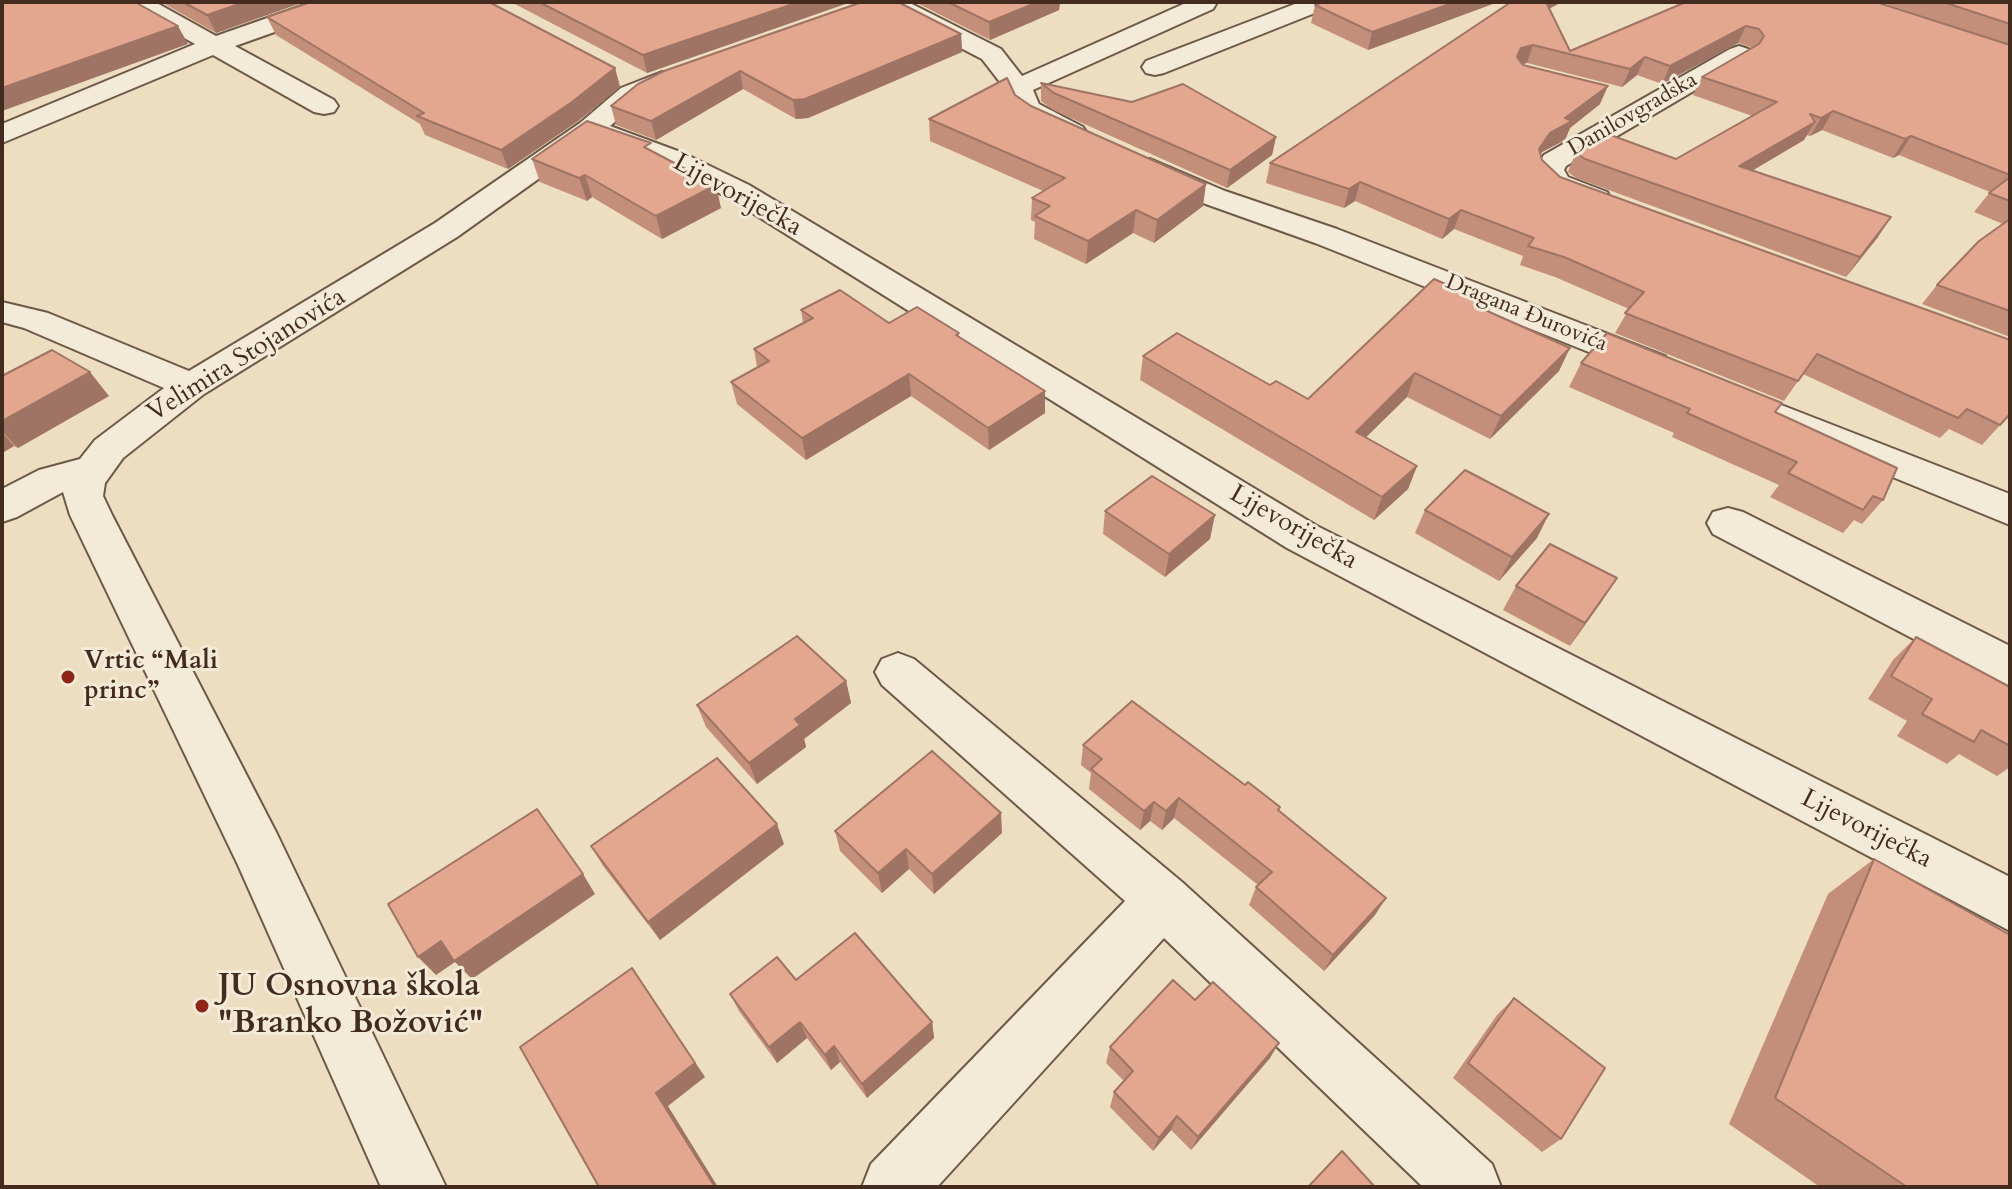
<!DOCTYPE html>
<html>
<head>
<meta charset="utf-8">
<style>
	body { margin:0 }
	#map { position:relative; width:2012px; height:1189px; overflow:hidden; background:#eddec1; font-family:Cardo,serif }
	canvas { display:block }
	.frame { position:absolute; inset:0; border:4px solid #442b1f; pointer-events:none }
</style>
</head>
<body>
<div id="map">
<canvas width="2012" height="1189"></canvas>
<div class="frame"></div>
</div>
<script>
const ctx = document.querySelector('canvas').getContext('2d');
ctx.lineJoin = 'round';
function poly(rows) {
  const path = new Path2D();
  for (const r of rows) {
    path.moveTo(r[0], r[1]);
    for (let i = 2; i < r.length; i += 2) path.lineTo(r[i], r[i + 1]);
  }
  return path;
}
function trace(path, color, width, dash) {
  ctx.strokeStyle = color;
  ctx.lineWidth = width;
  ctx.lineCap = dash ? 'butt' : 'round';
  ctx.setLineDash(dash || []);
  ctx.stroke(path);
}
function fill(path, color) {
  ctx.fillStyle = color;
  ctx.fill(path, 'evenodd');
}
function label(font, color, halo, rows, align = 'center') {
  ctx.font = font + ' Cardo,serif';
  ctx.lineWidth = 6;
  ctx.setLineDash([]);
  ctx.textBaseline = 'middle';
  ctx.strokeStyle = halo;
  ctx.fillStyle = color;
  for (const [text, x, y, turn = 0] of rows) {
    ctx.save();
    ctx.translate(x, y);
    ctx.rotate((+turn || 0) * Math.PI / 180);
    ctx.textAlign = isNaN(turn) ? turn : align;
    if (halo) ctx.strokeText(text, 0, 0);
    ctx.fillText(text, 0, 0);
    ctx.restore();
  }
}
const minor = poly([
	[125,2,155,2,216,36,313,2,349,2,345,7,235,46,334,100,338,106,334,112,324,114,314,112,213,55,2,143,2,124,195,44,129,7,125,2],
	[877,2,908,2,1001,49,1022,76,1188,2,1216,4,1213,9,1033,90,1039,104,1083,127,1087,133,1083,139,1073,142,1032,125,1017,114,1006,90,982,59,881,7,877,2],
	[1300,2,1334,2,1330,7,1164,73,1155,75,1146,73,1142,67,1146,61,1300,2],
	[1739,46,1748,49,1752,54,1748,59,1566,166,1564,170,1568,177,1607,192,1611,199,1607,206,1596,208,1585,206,1545,189,1534,170,1544,155,1730,49,1739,46],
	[662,72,671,74,675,80,671,86,641,100,610,126,683,153,749,185,1317,526,2010,877,2010,931,1287,548,727,197,663,165,593,140,457,237,204,394,123,458,105,483,103,496,112,515,277,834,446,1187,381,1187,238,865,70,515,63,492,17,517,2,522,2,489,39,470,80,459,95,440,164,388,24,328,2,322,2,302,48,313,189,371,435,223,580,123,621,88,662,72],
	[1150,159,1225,191,1337,229,1665,356,1670,364,1665,372,1652,375,1639,372,1315,243,1203,203,1140,174,1135,168,1140,162,1150,159],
	[1771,401,2010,494,2010,525,1758,422,1752,413,1758,404,1771,401],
	[1728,508,1743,512,2010,646,2010,687,1994,681,1713,534,1707,523,1713,512,1728,508],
	[898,653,914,659,1182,882,1492,1164,1501,1187,1423,1187,1164,938,937,1187,862,1187,871,1164,1125,901,882,685,875,672,882,659,898,653]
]);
const wall = poly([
	[161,2,304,2,216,33],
	[511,2,851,2,647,73],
	[862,2,961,34,962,52,808,118,796,119,743,89,656,140,616,125,611,106],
	[915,2,1060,2,1059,10,990,40],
	[1318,2,1498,2,1368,50,1311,23,1315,5,1318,4],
	[1511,2,1562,2,1549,8,1570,51,1686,2,1970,32,1880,2,2010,2,2010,337,1922,304,1937,285,2003,224,1974,212,1990,192,1899,155,1893,158,1822,130,1810,136,1807,135,1804,140,1753,170,1878,237,1846,277,1576,178,1568,172,1577,149,1676,159,1752,116,1693,95,1702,77,1751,48,1750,47,1738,43,1662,84,1637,75,1622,87,1527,63,1522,64,1600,104,1570,128,1565,140,1542,152,1540,155,1542,160,1560,177,2010,414,1982,445,1949,429,1940,438,1803,374,1784,401,1615,333,1629,309,1555,277,1520,265,1523,256,1454,229,1442,239,1355,201,1344,208,1266,183,1270,163],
	[267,17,615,68,620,87,578,121,508,169,425,135,420,124,276,35],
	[1041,83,1276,137,1272,155,1227,188,1053,110,1041,101],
	[1015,95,1031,106,1203,206,1154,243,1133,233,1086,264,1034,239,1035,222,1031,220,1032,198,1043,191,930,141,929,119],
	[653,151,721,208,662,239,592,197,587,201,540,182,532,159],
	[1492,304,1489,311,1559,371,1490,439,1407,397,1366,437,1417,466,1408,489,1374,520,1140,380,1143,356,1270,385,1308,399],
	[801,310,959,333,959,337,1045,391,1045,413,989,450,911,396,806,460,737,404,731,382,757,367,754,349,803,323],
	[1581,363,1775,412,1883,500,1862,524,1854,520,1843,533,1770,497,1779,485,1672,437,1674,433,1569,387],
	[2,376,109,396,18,448,14,446,2,453],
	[1425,510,1537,538,1499,581,1415,533],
	[1105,511,1210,539,1165,577,1103,534],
	[1516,586,1602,601,1570,646,1503,610],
	[1916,637,2010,687,2010,767,1997,776,1959,754,1947,764,1897,736,1907,721,1868,699,1893,660],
	[846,681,851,703,804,739,806,747,757,784,706,727,697,705],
	[1083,745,1245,785,1280,807,1279,811,1375,915,1324,971,1249,905,1256,887,1258,885,1174,818,1162,830,1150,821,1140,830,1089,789,1091,773,1081,765],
	[835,831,1002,833,934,894,909,869,882,893,840,851],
	[784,844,660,940,603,866,591,846],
	[1874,859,2010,1187,1820,1187,1729,1124,1828,894],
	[796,980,932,1022,934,1038,867,1098,840,1062,831,1070,807,1038,777,1063,739,1011,730,994],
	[1514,998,1561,1139,1542,1152,1453,1078,1497,1015],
	[1195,1000,1270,1058,1191,1150,1171,1130,1153,1151,1110,1107,1114,1092,1124,1081,1106,1063,1110,1047]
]);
const shadedWall = poly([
	[245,2,304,2,216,33,207,15],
	[799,2,851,2,647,73,643,55],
	[1038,2,1060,2,1059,10,990,40,989,22],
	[1455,2,1498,2,1368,50,1372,32],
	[1543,2,1562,2,1539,14],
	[178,26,188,44,2,111,2,88],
	[1746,26,1738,43,1662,84,1670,66],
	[961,34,962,52,808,118,796,119,793,100],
	[1533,45,1527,63,1514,66,1510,76,1521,48],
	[1645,57,1637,75,1622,87,1630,69],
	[615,68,620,87,578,121,508,169,501,150],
	[740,71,743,89,656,140,651,121],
	[1608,86,1600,104,1570,128,1565,140,1542,152,1532,168,1539,149,1550,133,1565,118],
	[1833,111,1822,130,1810,136,1821,118],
	[1815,122,1804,140,1728,185,1739,166],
	[1911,136,1899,155,1893,158,1905,139],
	[1276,137,1272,155,1227,188,1230,170],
	[585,175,592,197,587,201,579,178],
	[1360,182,1355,201,1344,208,1349,189],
	[1206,184,1203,206,1154,243,1157,220],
	[716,185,721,208,662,239,656,216],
	[1136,210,1133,233,1086,264,1088,241],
	[1461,210,1454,229,1442,239,1449,219],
	[1891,217,1878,237,1846,277,1860,257],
	[1570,348,1559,371,1490,439,1501,416],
	[90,372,109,396,18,448,2,431,2,421],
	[1415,373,1407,397,1348,455,1356,432],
	[909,374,911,396,806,460,802,438],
	[1045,391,1045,413,989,450,988,428],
	[2,433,14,446,2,453],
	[1417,466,1408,489,1374,520,1382,497],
	[1549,514,1537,538,1499,581,1512,557],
	[1215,515,1210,539,1165,577,1169,554],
	[1617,578,1602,601,1570,646,1585,623],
	[846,681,851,703,804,739,806,747,757,784,749,763,795,719],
	[1179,798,1174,818,1162,830,1166,811],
	[1154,802,1150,821,1140,830,1144,811],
	[1001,813,1002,833,934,894,932,874],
	[777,824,784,844,660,940,648,922],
	[906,849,909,869,882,893,878,873],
	[583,874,595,894,472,979,455,962,436,975,418,957,441,941],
	[1386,898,1375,915,1324,971,1333,955],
	[632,968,705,1077,668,1106,718,1187,715,1187,656,1093],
	[800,1022,807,1038,777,1063,769,1047],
	[932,1022,934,1038,867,1098,862,1084],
	[1279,1043,1270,1058,1191,1150,1198,1137],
	[834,1046,840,1062,831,1070,825,1055],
	[1177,1116,1171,1130,1153,1151,1159,1138]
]);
const building = poly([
	[2,2,135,2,178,26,2,88,2,2],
	[183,2,245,2,207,15,183,2],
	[311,2,489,2,615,68,572,102,501,150,417,116,424,113,267,17,311,2],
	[539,2,799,2,643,55,539,2],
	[862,2,898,2,961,34,805,99,793,100,740,71,651,121,611,106,638,84,664,71,862,2],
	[948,2,1038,2,989,22,948,2],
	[1324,2,1455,2,1372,32,1315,5,1324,2],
	[1511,2,1546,2,1570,51,1686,2,1876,2,2010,45,2010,175,1911,136,1905,139,1833,111,1821,118,1810,114,1815,122,1739,166,1891,217,1860,257,1585,159,1576,153,1577,149,1605,133,1676,159,1777,102,1702,77,1759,44,1764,36,1759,29,1746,26,1670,66,1645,57,1630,69,1533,45,1521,48,1517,57,1523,65,1608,86,1565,118,1572,121,1550,133,1539,149,1542,160,1560,177,2010,340,2010,414,2000,425,1967,409,1958,418,1817,354,1798,381,1625,313,1644,292,1564,257,1528,246,1534,238,1461,210,1449,219,1360,182,1349,189,1270,163,1511,2],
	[1943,2,2010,2,2010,24,1943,2],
	[1007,78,1015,95,1031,106,1206,184,1157,220,1136,210,1088,241,1035,216,1050,206,1032,198,1065,178,929,119,1007,78],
	[1041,83,1132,102,1183,84,1276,137,1230,170,1054,93,1041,83],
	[587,121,651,143,644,147,716,185,656,216,585,175,579,178,532,159,587,121],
	[2010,177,2010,201,1989,193,2010,177],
	[2010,219,2010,311,1937,285,1979,241,2010,219],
	[1434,279,1492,304,1485,310,1570,348,1501,416,1415,373,1356,432,1417,466,1382,497,1143,356,1177,333,1270,385,1276,381,1308,399,1434,279],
	[840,290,889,323,917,307,959,333,956,335,1045,391,988,428,909,374,802,438,731,382,769,361,754,349,813,318,801,310,840,290],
	[1607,333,1782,403,1775,412,1897,468,1883,500,1873,496,1863,510,1788,473,1797,462,1687,413,1690,409,1581,363,1607,333],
	[52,350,90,372,2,421,2,376,52,350],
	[1465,470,1549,514,1512,557,1425,510,1465,470],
	[1152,476,1215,515,1169,554,1105,511,1152,476],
	[1550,544,1617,578,1585,623,1516,586,1550,544],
	[797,636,846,681,795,719,800,725,749,763,697,705,797,636],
	[1916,637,2010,687,2010,746,1981,730,1974,742,1922,714,1932,699,1891,676,1916,637],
	[1132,701,1245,785,1248,782,1280,807,1278,810,1386,898,1333,955,1256,887,1272,872,1179,798,1166,811,1154,802,1144,811,1091,769,1102,759,1083,745,1132,701],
	[932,751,1001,813,932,874,906,849,878,873,835,831,932,751],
	[717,758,777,824,648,922,591,846,717,758],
	[537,809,583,874,454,961,441,941,418,957,388,904,537,809],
	[1874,859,2010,935,2010,1187,1907,1187,1775,1098,1874,859],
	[855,933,932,1022,862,1084,834,1046,825,1055,800,1022,769,1047,730,994,777,957,796,980,855,933],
	[632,968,695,1063,656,1093,715,1187,599,1187,520,1047,632,968],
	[1173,980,1195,1000,1213,982,1279,1043,1198,1137,1177,1116,1159,1138,1114,1092,1133,1071,1110,1047,1173,980],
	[1514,998,1605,1068,1561,1139,1468,1063,1514,998],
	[1342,1151,1375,1187,1308,1187,1342,1151]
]);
const markers = [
	[68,677,8,"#8f2418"],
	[202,1006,8,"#8f2418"]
];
const farStreetnames = [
	["Danilovgradska",1633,115,-30],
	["Dragana Đurovića",1526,314,22]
];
const streetNames = [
	["Lijevoriječka",737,196,29],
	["Velimira Stojanovića",247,356,-32],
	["Lijevoriječka",1293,528,30],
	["Lijevoriječka",1866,830,27]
];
const poiNames = [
	["Vrtic “Mali",84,662],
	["princ”",84,692]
];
const nearPoinames = [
	["JU Osnovna škola",218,988],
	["\"Branko Božović\"",218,1025]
];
trace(minor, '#6e5848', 4);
fill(minor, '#f3ead7');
fill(wall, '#c38f7b');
fill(shadedWall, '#9f7464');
fill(building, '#e3a68f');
trace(building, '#9f7464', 2);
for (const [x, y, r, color] of markers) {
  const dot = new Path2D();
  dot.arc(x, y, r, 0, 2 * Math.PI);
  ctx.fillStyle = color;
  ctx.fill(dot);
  trace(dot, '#f3ead7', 3);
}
label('22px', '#442b1f', '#f3ead7', farStreetnames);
label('26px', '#442b1f', '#f3ead7', streetNames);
label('bold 26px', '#442b1f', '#f3ead7', poiNames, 'left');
label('bold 32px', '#442b1f', '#f3ead7', nearPoinames, 'left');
</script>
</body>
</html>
